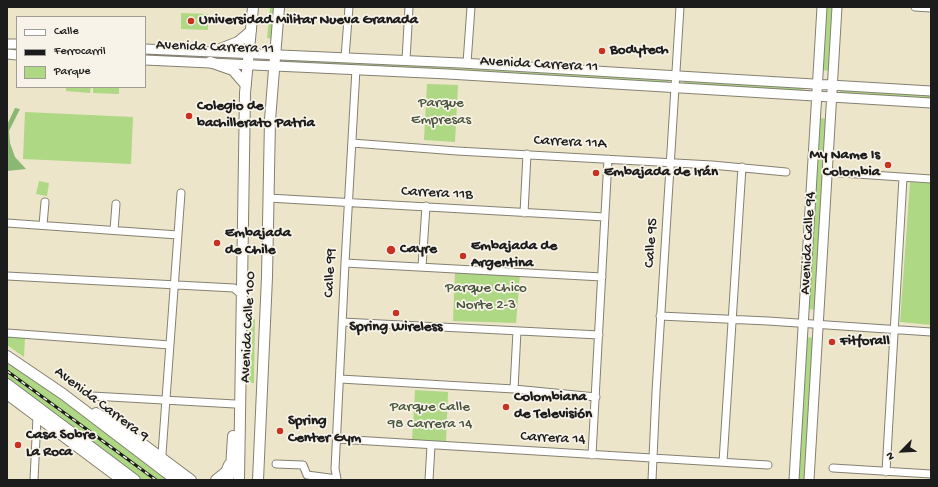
<!DOCTYPE html>
<html>
<head>
<meta charset="utf-8">
<style>
	body { margin:0 }
	#map { position:relative; width:938px; height:487px; overflow:hidden; background:#ede5c9; font-family:"Gochi Hand",sans-serif }
	canvas { display:block }
	.frame { position:absolute; inset:0; border:8px solid #1c1c1c; pointer-events:none }
	.legend { position:absolute; left:16px; top:16px; width:130px; height:72px; box-sizing:border-box; background:#f7f3e8; border:1px solid #9f9d96; margin:0; padding:5px 7px; list-style:none; font-size:12px; color:#1c1c1c }
	.legend li { display:flex; align-items:center; gap:8px; height:20px }
	.legend b { width:20px; border:1px solid #9f9d96 }
	.north { position:absolute; left:882px; top:431px; width:40px; height:40px; -webkit-text-stroke:3px #f7f3e8; paint-order:stroke; rotate:246deg; font-size:11px; font-weight:700; line-height:16px; text-align:center; color:#1c1c1c }
	.north::after { content:''; display:block; margin:auto; width:14px; height:18px; background:#1c1c1c; clip-path:polygon(50% 0,100% 100%,50% 72%,0 100%) }
</style>
</head>
<body>
<div id="map">
<canvas width="938" height="487"></canvas>
<div class="frame"></div>
<ul class="legend">
<li><b style="height:5px;background:#fff"></b>Calle</li>
<li><b style="height:5px;background:#1c1c1c"></b>Ferrocarril</li>
<li><b style="height:11px;background:#aed884"></b>Parque</li>
</ul>
<div class="north">N</div>
</div>
<script>
const ctx = document.querySelector('canvas').getContext('2d');
ctx.lineJoin = 'round';
function fill(path, color) {
  ctx.fillStyle = color;
  ctx.fill(path, 'evenodd');
}
function poly(rows) {
  const path = new Path2D();
  for (const r of rows) {
    path.moveTo(r[0], r[1]);
    for (let i = 2; i < r.length; i += 2) path.lineTo(r[i], r[i + 1]);
  }
  return path;
}
function trace(path, color, width, dash) {
  ctx.strokeStyle = color;
  ctx.lineWidth = width;
  ctx.lineCap = dash ? 'butt' : 'round';
  ctx.setLineDash(dash || []);
  ctx.stroke(path);
}
function label(font, color, halo, rows, align = 'center') {
  ctx.font = font + ' "Gochi Hand",sans-serif';
  ctx.lineWidth = 3.5;
  ctx.setLineDash([]);
  ctx.textBaseline = 'middle';
  ctx.strokeStyle = halo;
  ctx.fillStyle = color;
  for (const [text, x, y, turn = 0] of rows) {
    ctx.save();
    ctx.translate(x, y);
    ctx.rotate((+turn || 0) * Math.PI / 180);
    ctx.textAlign = isNaN(turn) ? turn : align;
    if (halo) ctx.strokeText(text, 0, 0);
    ctx.fillText(text, 0, 0);
    ctx.restore();
  }
}
const green = poly([
	[270,7,276,7,274,39,267,38],
	[825,7,834,7,830,71,821,70],
	[181,13,208,14,208,30,181,29],
	[289,59,669,80,669,85,289,64],
	[684,80,804,87,803,92,684,85],
	[427,84,458,85,455,142,424,140],
	[66,87,91,87,90,93,66,91],
	[93,87,119,87,119,94,93,93],
	[840,90,931,96,931,101,840,95],
	[25,112,133,117,131,164,23,159],
	[820,118,828,119,816,310,808,309],
	[39,181,49,183,47,196,36,194],
	[910,182,931,183,931,325,900,322],
	[455,272,520,275,516,323,453,321],
	[250,319,255,319,254,383,248,383],
	[7,337,25,338,24,357,7,345],
	[806,337,815,338,806,480,797,480],
	[7,361,41,384,172,480,143,480,7,378],
	[415,390,448,392,446,443,412,441]
]);
const forest = poly([
	[15,108,20,109,9,131,10,143,15,157,26,169,7,171,7,125]
]);
const minor = poly([
	[915,7,931,8],
	[345,57,349,7],
	[406,60,409,7],
	[467,63,471,7],
	[352,143,457,151,712,165,786,172],
	[827,172,931,179],
	[268,198,605,217],
	[524,213,527,154],
	[7,223,178,235],
	[43,225,45,202],
	[114,230,116,204],
	[345,263,602,277],
	[422,267,426,206],
	[7,276,234,288,242,295],
	[660,316,768,321,931,332],
	[342,322,599,335],
	[7,333,170,345],
	[340,379,514,389,596,397],
	[514,389,517,331],
	[92,396,235,404],
	[337,439,768,465],
	[162,454,181,193],
	[592,455,608,159],
	[723,462,742,167],
	[276,464,303,465,307,475,337,479,335,469,345,263,356,69],
	[833,468,931,474],
	[886,472,903,178],
	[34,480,37,417],
	[429,480,431,446],
	[652,480,656,392,680,7]
]);
const secondary = poly([
	[7,44,17,44],
	[145,49,461,63,931,91],
	[7,54,17,55],
	[145,60,448,74,931,103],
	[794,480,822,7],
	[809,480,837,7]
]);
const primary = poly([
	[215,51,238,42,251,31],
	[210,62,233,70,246,85],
	[7,356,63,394,176,480],
	[7,384,135,480],
	[7,394,122,480],
	[96,413,124,430,191,480],
	[216,480,226,472,229,465],
	[228,480,231,469,233,436],
	[239,480,245,93,253,7],
	[258,480,267,277,270,120,279,7]
]);
const rail = poly([
	[7,371,156,480]
]);
const markers = [
	[191,21,4,"#c8321e"],
	[602,51,4,"#c8321e"],
	[189,116,4,"#c8321e"],
	[888,165,4,"#c8321e"],
	[596,173,4,"#c8321e"],
	[217,243,4,"#c8321e"],
	[391,250,5,"#c8321e"],
	[463,256,4,"#c8321e"],
	[396,313,4,"#c8321e"],
	[832,342,4,"#c8321e"],
	[506,407,4,"#c8321e"],
	[280,431,4,"#c8321e"],
	[18,445,4,"#c8321e"]
];
const poiNames = [
	["Universidad Militar Nueva Granada",199,21],
	["Bodytech",610,51],
	["Colegio de",197,107],
	["bachillerato Patria",197,124],
	["My Name Is",880,156,"right"],
	["Colombia",880,173,"right"],
	["Embajada de Irán",604,173],
	["Embajada",225,234],
	["de Chile",225,251],
	["Embajada de",471,247],
	["Argentina",471,264],
	["Cayre",400,250],
	["Spring Wireless",396,328,"center"],
	["Fitforall",840,342],
	["Colombiana",514,398],
	["de Televisión",514,415],
	["Spring",288,422],
	["Center Gym",288,439],
	["Casa Sobre",26,436],
	["La Roca",26,453]
];
const streetNames = [
	["Avenida Carrera 11",215,48,2],
	["Avenida Carrera 11",539,65,3],
	["Carrera 11A",570,143,3],
	["Carrera 11B",437,194,3],
	["Calle 95",652,243,-86],
	["Avenida Calle 94",809,243,-87],
	["Calle 99",331,273,-87],
	["Avenida Calle 100",249,327,-87],
	["Avenida Carrera 9",101,405,37],
	["Carrera 14",553,439,3]
];
const parkNames = [
	["Parque",441,104],
	["Empresas",441,121],
	["Parque Chico",486,289],
	["Norte 2-3",486,306],
	["Parque Calle",430,408],
	["98 Carrera 14",430,425]
];
fill(green, '#aed884');
fill(forest, '#8ab872');
trace(minor, '#848072', 9);
trace(secondary, '#848072', 11);
trace(primary, '#848072', 12);
trace(minor, '#fff', 7);
trace(secondary, '#fff', 9);
trace(primary, '#fff', 10);
trace(rail, '#1c1c1c', 3);
trace(rail, '#f7f3e8', 1.5, [4.5]);
for (const [x, y, r, color] of markers) {
  const dot = new Path2D();
  dot.arc(x, y, r, 0, 2 * Math.PI);
  ctx.fillStyle = color;
  ctx.fill(dot);
  trace(dot, '#f7f3e8', 1.5);
}
label('bold 15px', '#1c1c1c', '#f7f3e8', poiNames, 'left');
label('15px', '#1c1c1c', '#f7f3e8', streetNames);
label('15px', '#48543b', '#f7f3e8', parkNames);
</script>
</body>
</html>
